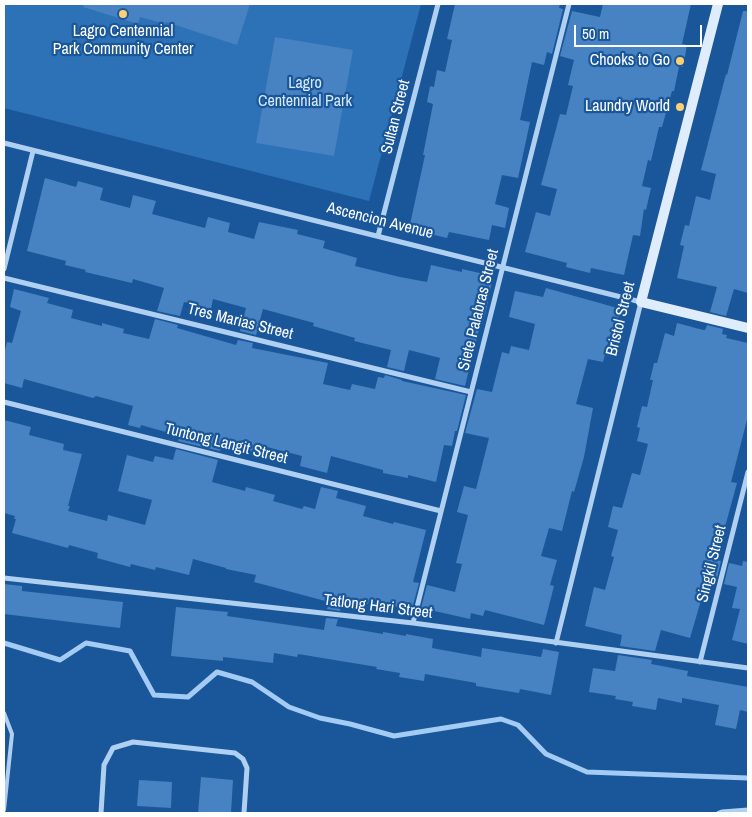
<!DOCTYPE html>
<html>
<head>
<meta charset="utf-8">
<style>
	body { margin:0 }
	#map { position:relative; width:752px; height:817px; overflow:hidden; background:#1a579a; font-family:"Archivo Narrow",sans-serif }
	canvas { display:block }
	.frame { position:absolute; inset:0; border:5px solid #fff; pointer-events:none }
	.scale { position:absolute; left:574px; top:25px; width:128px; height:22px; box-sizing:border-box; border:2px solid #fff; border-top:0; padding-left:6px; font-size:15px; line-height:18px; white-space:nowrap; color:#fff; -webkit-text-stroke:4px #1a579a; paint-order:stroke }
</style>
</head>
<body>
<div id="map">
<canvas width="752" height="817"></canvas>
<div class="frame"></div>
<div class="scale">50 m</div>
</div>
<script>
const ctx = document.querySelector('canvas').getContext('2d');
ctx.lineJoin = 'round';
function fill(path, color) {
  ctx.fillStyle = color;
  ctx.fill(path, 'evenodd');
}
function poly(rows) {
  const path = new Path2D();
  for (const r of rows) {
    path.moveTo(r[0], r[1]);
    for (let i = 2; i < r.length; i += 2) path.lineTo(r[i], r[i + 1]);
  }
  return path;
}
function trace(path, color, width, dash) {
  ctx.strokeStyle = color;
  ctx.lineWidth = width;
  ctx.lineCap = dash ? 'butt' : 'round';
  ctx.setLineDash(dash || []);
  ctx.stroke(path);
}
function label(font, color, halo, rows, align = 'center') {
  ctx.font = font + ' "Archivo Narrow",sans-serif';
  ctx.lineWidth = 4.5;
  ctx.setLineDash([]);
  ctx.textBaseline = 'middle';
  ctx.strokeStyle = halo;
  ctx.fillStyle = color;
  for (const [text, x, y, turn = 0] of rows) {
    ctx.save();
    ctx.translate(x, y);
    ctx.rotate((+turn || 0) * Math.PI / 180);
    ctx.textAlign = isNaN(turn) ? turn : align;
    if (halo) ctx.strokeText(text, 0, 0);
    ctx.fillText(text, 0, 0);
    ctx.restore();
  }
}
const green = poly([
	[4,4,421,4,369,201,4,108]
]);
const stream = poly([
	[4,643,60,660,86,643,130,651,154,695,188,697,217,672,252,682,289,707,320,718,350,724,394,736,501,719,518,725,546,754,587,772,748,778]
]);
const building = poly([
	[84,4,250,4,237,45,166,22,165,24,140,17,138,24,83,7],
	[455,4,560,4,559,8,563,9,552,54,547,52,544,65,532,62,520,120,530,122,518,178,502,175,495,204,509,208,505,228,492,225,489,240,449,232,447,238,409,229,425,155,423,155,433,104,427,102,430,86,434,87,437,70,445,72,452,40,447,39],
	[603,4,691,4,682,44,687,45,683,67,679,67,674,91,672,91,662,127,659,127,651,161,648,160,642,186,651,188,646,210,644,209,640,236,633,235,624,275,591,268,590,273,566,267,567,263,525,252,536,212,550,216,557,189,541,185,560,114,566,115,573,86,568,85,574,60,560,56,572,11,600,17],
	[743,11,748,11,748,293,734,289,726,316,710,312,717,287,677,278,684,246,680,245,685,225,689,226,696,196,710,200,716,174,701,170,726,74,727,75],
	[275,37,353,50,334,156,256,143],
	[45,178,76,187,78,181,103,188,100,200,130,208,133,195,156,201,152,214,205,228,208,217,230,223,228,232,254,239,259,222,298,230,297,234,325,241,323,248,357,258,355,266,400,277,427,282,431,265,462,272,462,269,493,276,486,311,482,325,480,325,465,386,435,379,440,358,409,350,404,371,387,367,391,350,354,341,355,338,313,326,314,323,263,309,256,335,240,331,246,308,213,299,211,309,184,302,180,316,157,311,164,288,133,279,132,283,85,272,86,270,65,265,66,261,27,251],
	[546,288,621,309,614,336,610,335,603,362,588,359,576,404,593,408,584,457,574,492,572,491,562,531,549,528,541,556,557,560,550,585,554,586,544,625,485,610,483,616,471,613,470,619,421,608,427,585,455,592,462,564,456,563,468,515,457,512,464,486,476,489,489,438,465,433,477,389,492,392,502,352,509,354,511,346,529,350,535,324,509,317,515,291,543,297],
	[14,289,49,298,47,303,73,310,71,318,102,326,102,323,124,329,123,333,149,339,155,319,178,325,177,328,236,345,238,340,253,343,252,348,328,363,323,384,350,390,352,384,375,389,378,377,384,378,385,375,402,380,402,381,466,395,457,431,455,431,452,446,444,445,436,482,408,475,408,478,383,473,383,470,331,456,327,473,300,466,302,456,267,447,265,455,225,444,224,449,221,448,220,451,178,441,180,436,141,425,140,428,128,425,133,406,96,396,93,398,24,379,22,388,4,383,4,355,7,342,12,343,21,311,10,307],
	[677,323,703,330,705,330,707,325,723,329,722,334,727,335,726,338,748,343,748,416,731,482,737,483,716,560,721,561,716,582,707,580,690,638,661,630,655,651,620,646,622,635,585,626,594,587,605,590,614,557,611,556,618,530,608,527,613,506,622,508,632,473,640,475,648,444,637,441,640,428,637,427,642,406,647,407,653,380,650,380,654,363,657,363,665,333,674,336],
	[4,420,31,427,29,435,64,444,63,450,82,454,68,506,70,506,68,511,107,521,108,515,145,525,152,500,118,491,127,455,153,462,155,456,173,460,176,449,218,460,212,482,245,491,246,487,275,495,273,501,302,509,304,506,315,509,321,487,338,491,336,498,366,506,363,516,393,524,394,522,426,530,413,582,419,583,413,605,403,603,402,608,369,600,368,604,343,598,340,611,327,609,329,602,254,582,256,575,226,569,226,568,193,559,189,575,156,567,155,570,131,564,130,567,97,558,98,553,69,545,68,548,12,533,16,519,14,519,15,516,4,513],
	[743,561,748,562,748,644,732,640,740,609,732,608,737,587,724,584,729,563,742,566],
	[4,584,22,586,22,591,123,602,120,628,4,614],
	[176,607,228,612,227,616,324,630,326,618,338,619,336,626,383,634,383,632,406,636,406,634,433,639,432,648,481,657,482,648,541,657,543,649,559,652,551,695,520,689,519,693,476,686,476,683,425,674,424,681,399,677,400,673,376,669,377,667,298,654,297,657,274,653,273,663,223,657,223,661,171,656],
	[618,655,652,660,651,664,688,671,687,676,748,687,748,712,740,710,736,729,715,725,719,705,682,698,682,703,658,698,656,710,632,706,633,702,615,699,616,696,589,692,593,668,615,671],
	[201,777,233,780,231,813,198,813],
	[139,780,172,782,171,808,137,806]
]);
const lane = poly([
	[4,713,12,734,4,810]
]);
const street = poly([
	[4,143,641,302,556,643],
	[378,236,438,4],
	[4,269,33,151],
	[4,278,471,392],
	[4,402,441,511],
	[4,578,413,623,748,668],
	[413,623,569,4],
	[700,662,748,472],
	[101,813,104,765,113,748,133,742,235,753,243,759,247,768,244,813],
	[719,813,722,812,748,810]
]);
const secondary = poly([
	[718,4,641,302,748,328]
]);
const markers = [
	[123,14,5,"#ffd070"],
	[680,61,5,"#ffd070"],
	[680,107,5,"#ffd070"]
];
const poiNames = [
	["Lagro Centennial",123,32,"center"],
	["Park Community Center",123,50,"center"],
	["Chooks to Go",670,61],
	["Laundry World",670,107]
];
const parkNames = [
	["Lagro",305,84],
	["Centennial Park",305,102]
];
const streetNames = [
	["Sultan Street",396,117,-76],
	["Ascencion Avenue",380,221,14],
	["Siete Palabras Street",479,310,-76],
	["Bristol Street",621,319,-76],
	["Tres Marias Street",240,322,14],
	["Tuntong Langit Street",226,444,14],
	["Singkil Street",712,564,-76],
	["Tatlong Hari Street",378,607,7]
];
fill(green, '#2d71b7');
trace(stream, '#a3cbf3', 5);
fill(building, '#4782c2');
trace(lane, '#b0d0f1', 4);
trace(street, '#b0d0f1', 5);
trace(secondary, '#deecfc', 10);
for (const [x, y, r, color] of markers) {
  const dot = new Path2D();
  dot.arc(x, y, r, 0, 2 * Math.PI);
  ctx.fillStyle = color;
  ctx.fill(dot);
  trace(dot, '#1a579a', 2);
}
label('16px', '#fff', '#1a579a', poiNames, 'right');
label('16px', '#d7e9fc', '#1a579a', parkNames);
label('16px', '#fff', '#1a579a', streetNames);
</script>
</body>
</html>
